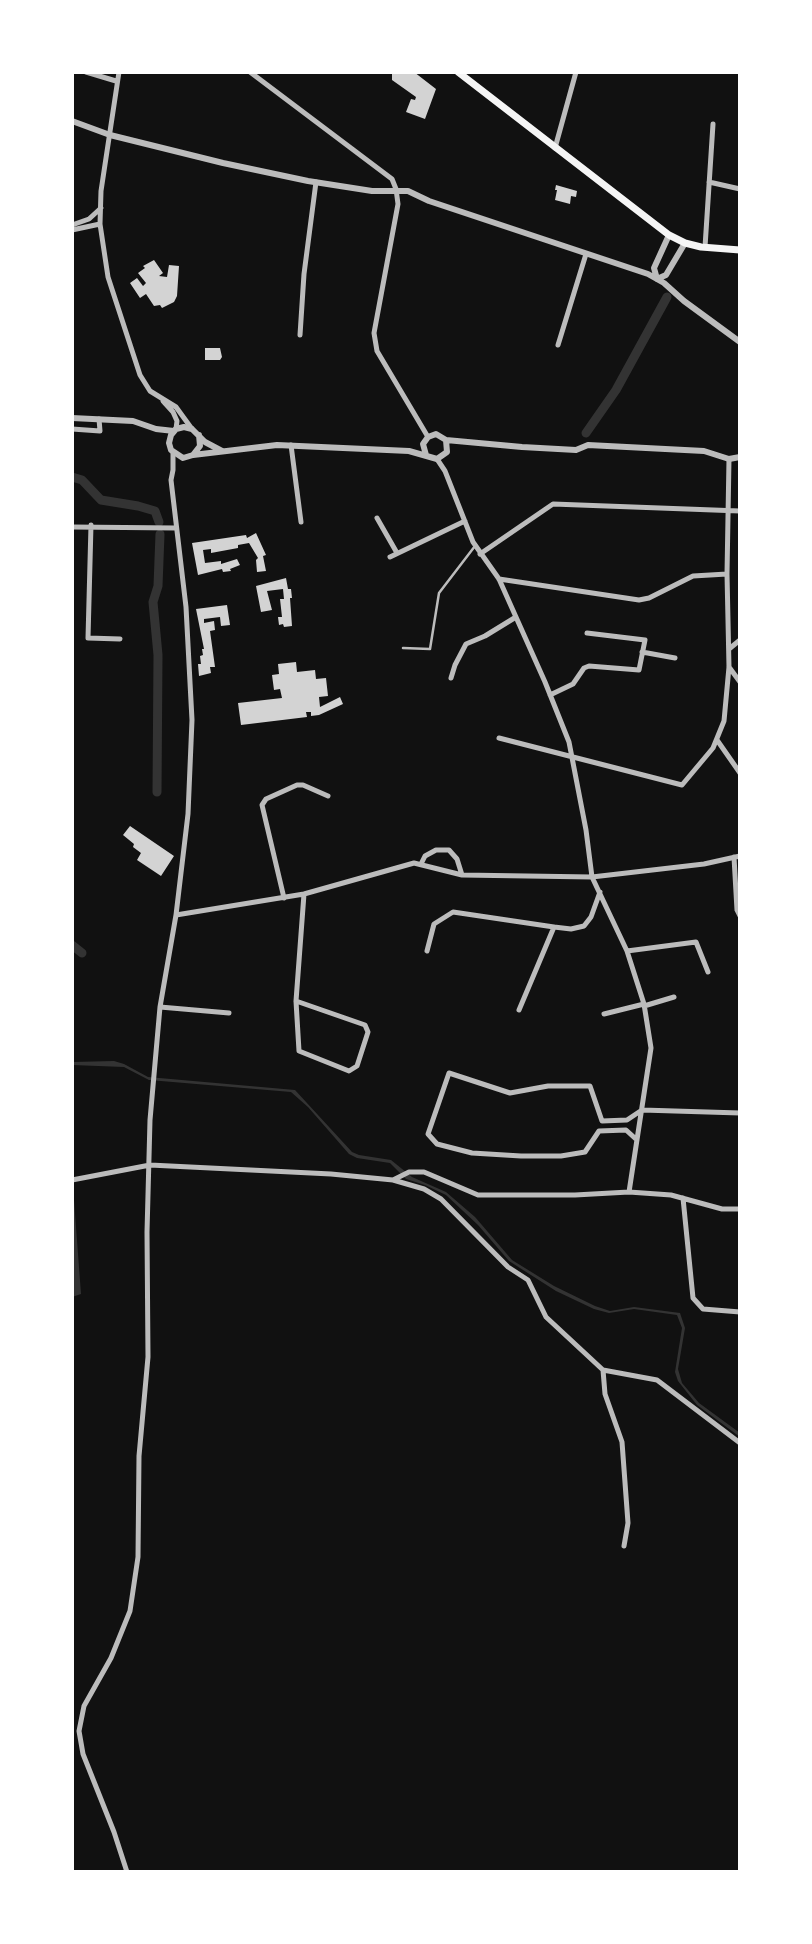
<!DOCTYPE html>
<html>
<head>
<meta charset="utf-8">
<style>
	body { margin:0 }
	#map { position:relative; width:812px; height:1944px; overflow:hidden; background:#111; font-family:"Crimson Pro",serif }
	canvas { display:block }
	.frame { position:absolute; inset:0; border:74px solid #fff; pointer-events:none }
</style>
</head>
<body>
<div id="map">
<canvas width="812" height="1944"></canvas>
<div class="frame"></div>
</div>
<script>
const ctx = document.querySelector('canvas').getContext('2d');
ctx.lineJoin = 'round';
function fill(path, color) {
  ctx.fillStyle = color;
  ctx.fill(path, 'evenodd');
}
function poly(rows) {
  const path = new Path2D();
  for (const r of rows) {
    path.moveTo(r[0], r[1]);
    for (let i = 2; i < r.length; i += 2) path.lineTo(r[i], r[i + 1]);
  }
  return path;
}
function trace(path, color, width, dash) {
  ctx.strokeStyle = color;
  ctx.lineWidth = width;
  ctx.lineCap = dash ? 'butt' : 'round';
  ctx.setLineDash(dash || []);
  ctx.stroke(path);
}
const water = poly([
	[114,1061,124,1064,148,1077,295,1090,352,1152,359,1155,391,1160,412,1177,446,1192,475,1217,512,1260,554,1286,595,1306,610,1311,634,1307,680,1313,685,1328,678,1369,682,1383,699,1403,740,1433,740,1437,697,1405,678,1381,675,1372,682,1328,677,1315,634,1309,609,1313,594,1309,556,1291,509,1261,478,1225,446,1195,425,1185,406,1179,390,1163,357,1158,349,1154,308,1107,291,1092,149,1080,124,1067,72,1065,72,1062],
	[74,1200,81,1294,72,1297,72,1201]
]);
const canal = poly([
	[586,433,616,390,667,297],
	[72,477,82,480,101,500,138,506,155,511,159,522],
	[157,792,158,655,153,602,158,586,160,534],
	[72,945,82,953]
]);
const building = poly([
	[392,72,414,72,436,89,425,119,406,112,411,99,415,100,416,97,392,80],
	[556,185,577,191,576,197,571,196,570,204,555,200,557,190,555,190],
	[154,260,163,273,159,276,167,277,169,265,179,266,177,296,174,302,162,308,160,305,154,306,146,294,140,298,130,283,137,278,143,286,146,283,138,273,145,268,143,266],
	[205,348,220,348,222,357,220,360,205,360],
	[256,533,266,555,263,556,266,571,257,572,256,560,258,558,249,543,238,545,238,548,211,553,211,549,203,550,205,563,221,561,221,564,237,559,240,565,230,569,231,571,223,572,222,569,198,575,192,543,246,535,247,538],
	[286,578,288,589,291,589,292,598,290,598,292,626,284,627,283,624,279,625,278,617,282,617,280,599,284,599,283,589,267,591,272,610,261,612,256,586],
	[227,605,230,625,221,626,220,617,204,619,204,623,214,621,215,630,210,631,215,667,210,667,211,673,199,676,198,664,201,664,200,656,203,655,202,649,204,649,196,609],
	[296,662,297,672,315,670,316,679,326,678,328,696,319,697,320,707,340,697,343,704,319,715,311,716,311,712,306,712,307,717,241,725,238,703,282,698,280,689,274,690,272,675,279,674,278,664],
	[130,826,174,856,161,876,137,860,141,853,133,847,134,844,123,835]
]);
const service = poly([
	[403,648,430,649,439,593,475,546]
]);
const minor = poly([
	[86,72,116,81],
	[119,72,101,191,100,224,108,277,140,375,150,391,176,407,192,429],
	[250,72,392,179,396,189,398,204,374,333,377,351,428,437],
	[555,148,576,72],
	[709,182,740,189],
	[72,225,89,219,101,208],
	[72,230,100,224],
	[705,247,713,124],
	[300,335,304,274,316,182],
	[558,345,586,254],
	[163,401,173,412,177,421,176,429],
	[72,429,100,431,99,419],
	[291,445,301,522],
	[437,459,445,471,473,542,499,579,545,682,569,742,586,830,592,877,627,951,644,1004,651,1048,629,1192],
	[377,518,397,553],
	[91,525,88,638,120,639],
	[72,527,176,528],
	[480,554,553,504,740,511],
	[390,557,465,521],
	[499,579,639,600,649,598,693,576,727,574],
	[729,649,740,640],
	[642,652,675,658],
	[729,667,740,682],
	[451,678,455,665,466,644,485,636,516,617],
	[550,695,573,684,584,668,589,666,639,670,645,640,587,633],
	[499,738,682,785,713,748,724,721,729,667,727,574,729,459],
	[717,740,740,773],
	[734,857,737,910,740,916],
	[421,864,425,856,436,850,449,850,457,859,462,875],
	[284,898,262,805,266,799,297,785,303,785,328,796],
	[176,915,304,894,414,863,462,875,592,877,704,864,740,856],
	[427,951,434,924,453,912,554,927],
	[627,951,696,942,708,972],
	[296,1001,365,1025,368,1032,357,1066,349,1071,299,1051,296,1001,304,894],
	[644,1006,674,997],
	[160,1007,229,1013],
	[519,1010,554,927,571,929,584,926,591,917,600,892],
	[604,1014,644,1004],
	[637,1140,626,1130,599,1131,585,1152,561,1156,521,1156,472,1153,437,1144,428,1134,449,1073,510,1093,548,1086,590,1086,602,1121,627,1120,642,1110,740,1113],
	[72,1180,150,1165,331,1174,393,1180,409,1172,424,1172,478,1195,575,1195,629,1192,671,1195,722,1209,740,1209],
	[393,1180,424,1189,441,1199,508,1267,528,1280,546,1317,603,1370,657,1380,740,1443],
	[683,1198,693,1298,703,1309,740,1312],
	[603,1370,605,1394,622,1442,628,1523,624,1546],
	[127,1872,114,1832,83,1754,79,1731,84,1706,111,1658,130,1611,138,1557,139,1456,148,1357,147,1232,150,1120,160,1007,176,915,188,814,192,720,186,607,171,480,173,470,173,453]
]);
const tertiary = poly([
	[72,121,110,135,223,163,308,181,372,191,408,191,429,201,648,274,664,283,684,301,740,342],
	[657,279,654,268,669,235],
	[657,279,666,275,685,243],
	[72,418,133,421,156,429,174,431],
	[199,435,200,446,193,455,183,458,171,450,169,443,171,435,176,429,184,427,192,429,205,442,222,451],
	[193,455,277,445,409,451,437,459,447,452,446,440],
	[426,455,423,444,428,437,436,434,446,440,522,447,576,450,588,445,704,451,729,459,740,457]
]);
const secondary = poly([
	[458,72,669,235,685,243,701,247,740,250]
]);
fill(water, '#333');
trace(canal, '#333', 9);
fill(building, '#d3d3d3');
trace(service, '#bcbcbc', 2.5);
trace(minor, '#bcbcbc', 5);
trace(tertiary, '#bcbcbc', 6);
trace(secondary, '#f5f5f5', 7);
</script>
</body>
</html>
